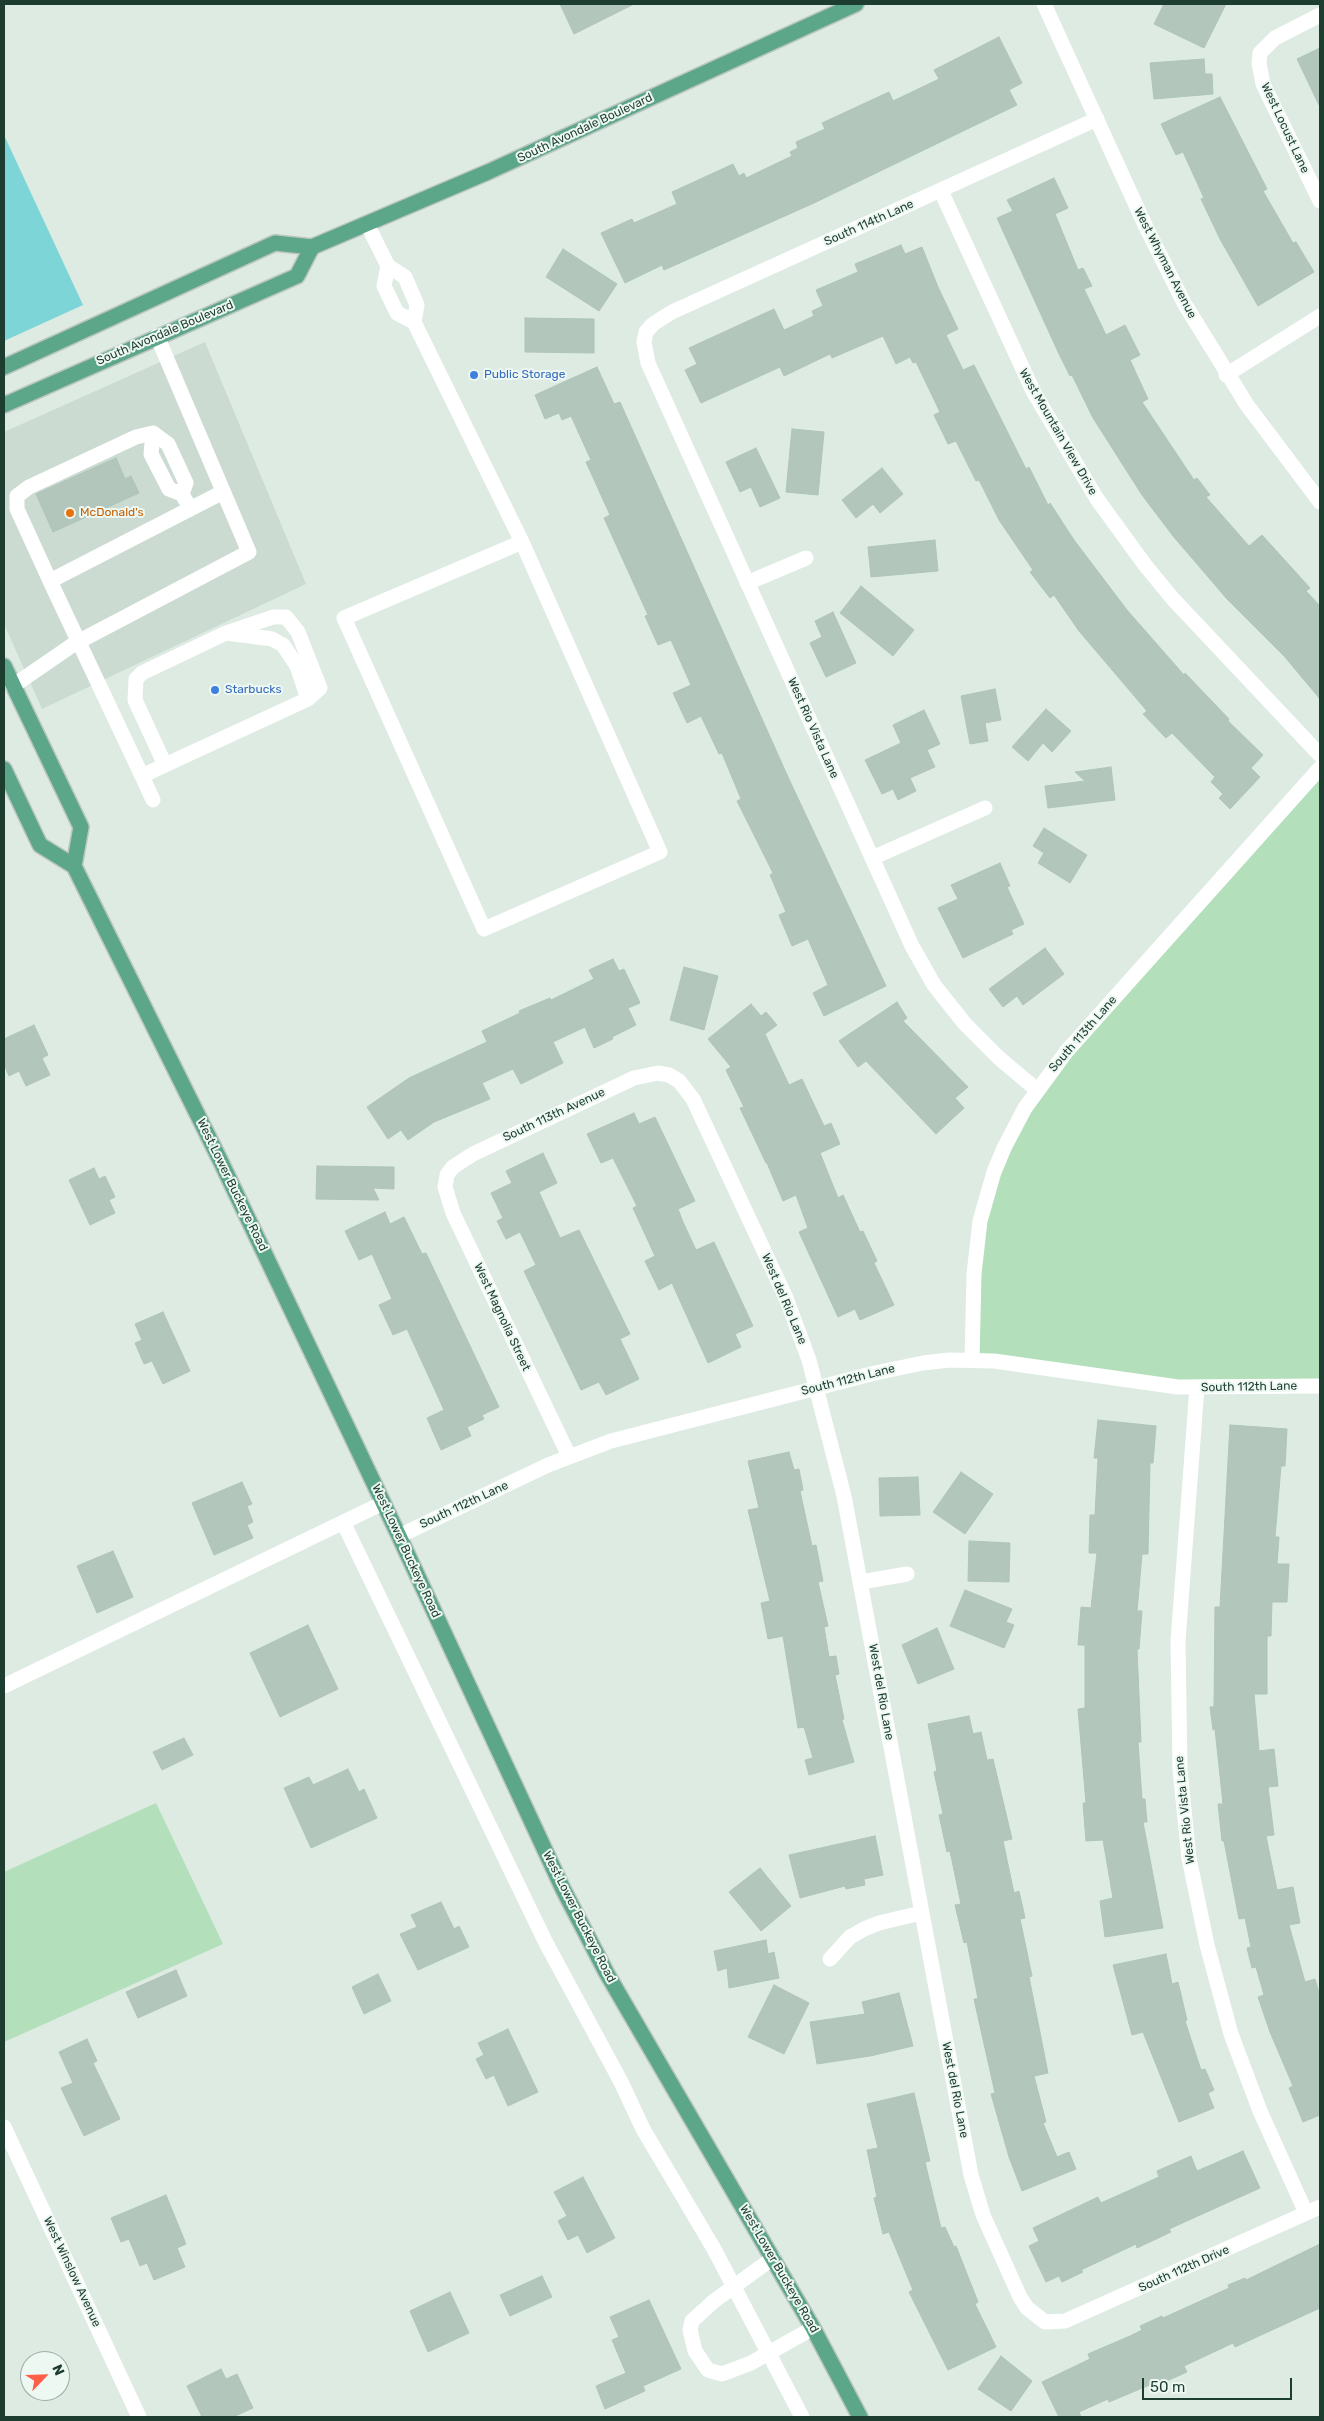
<!DOCTYPE html>
<html>
<head>
<meta charset="utf-8">
<style>
	body { margin:0 }
	#map { position:relative; width:1324px; height:2421px; overflow:hidden; background:#ddebe3; font-family:Rubik,sans-serif }
	canvas { display:block }
	.frame { position:absolute; inset:0; border:5px solid #1d3d30; pointer-events:none }
	.north { position:absolute; left:20px; top:2351px; width:50px; height:50px; box-sizing:border-box; background:#eef8f2; border:1px solid #9aada4; border-radius:50%; rotate:66deg; font-size:14px; font-weight:700; line-height:20px; text-align:center; color:#1d3d30 }
	.north::after { content:''; display:block; margin:auto; width:18px; height:22px; background:#ff5e48; clip-path:polygon(50% 0,100% 100%,50% 72%,0 100%) }
	.scale { position:absolute; left:1142px; top:2378px; width:150px; height:22px; box-sizing:border-box; border:2px solid #1d3d30; border-top:0; padding-left:6px; font-size:15px; line-height:18px; white-space:nowrap; color:#1d3d30; -webkit-text-stroke:4px #eef8f2; paint-order:stroke }
</style>
</head>
<body>
<div id="map">
<canvas width="1324" height="2421"></canvas>
<div class="frame"></div>
<div class="north">N</div>
<div class="scale">50 m</div>
</div>
<script>
const ctx = document.querySelector('canvas').getContext('2d');
ctx.lineJoin = 'round';
function fill(path, color) {
  ctx.fillStyle = color;
  ctx.fill(path, 'evenodd');
}
function poly(rows) {
  const path = new Path2D();
  for (const r of rows) {
    path.moveTo(r[0], r[1]);
    for (let i = 2; i < r.length; i += 2) path.lineTo(r[i], r[i + 1]);
  }
  return path;
}
function trace(path, color, width, dash) {
  ctx.strokeStyle = color;
  ctx.lineWidth = width;
  ctx.lineCap = dash ? 'butt' : 'round';
  ctx.setLineDash(dash || []);
  ctx.stroke(path);
}
function label(font, color, halo, rows, align = 'center') {
  ctx.font = font + ' Rubik,sans-serif';
  ctx.lineWidth = 4;
  ctx.setLineDash([]);
  ctx.textBaseline = 'middle';
  ctx.strokeStyle = halo;
  ctx.fillStyle = color;
  for (const [text, x, y, turn = 0] of rows) {
    ctx.save();
    ctx.translate(x, y);
    ctx.rotate((+turn || 0) * Math.PI / 180);
    ctx.textAlign = isNaN(turn) ? turn : align;
    if (halo) ctx.strokeText(text, 0, 0);
    ctx.fillText(text, 0, 0);
    ctx.restore();
  }
}
const built = poly([
	[205,342,306,584,42,709,4,624,4,432]
]);
const green = poly([
	[1320,769,1320,1386,1227,1387,972,1360,980,1221,1025,1108],
	[156,1803,223,1944,4,2042,4,1872]
]);
const water = poly([
	[4,135,83,305,4,341]
]);
const building = poly([
	[560,4,634,4,574,34,560,4],
	[1164,4,1226,4,1204,48,1154,24,1164,4],
	[999,37,1022,83,1009,90,1017,105,814,203,664,270,662,265,625,283,601,233,632,219,634,223,677,204,672,192,733,164,739,176,744,173,746,178,792,156,790,152,798,148,796,142,825,129,822,123,889,92,893,101,939,79,934,70,999,37],
	[1320,48,1320,107,1297,59,1320,48],
	[1204,59,1205,74,1212,74,1213,94,1154,99,1150,63,1204,59],
	[1220,97,1267,189,1263,191,1293,243,1296,242,1314,272,1258,306,1220,239,1201,199,1204,198,1183,152,1176,155,1161,124,1220,97],
	[1054,178,1068,208,1055,214,1078,270,1083,268,1092,286,1084,289,1106,335,1125,325,1140,355,1130,360,1148,399,1142,402,1194,480,1197,478,1210,495,1206,497,1249,546,1262,535,1310,588,1306,591,1320,606,1320,699,1284,656,1227,599,1173,536,1142,495,1093,418,1072,375,1070,376,1059,354,997,218,1013,211,1007,200,1054,178],
	[901,245,905,254,922,247,938,287,958,329,946,335,963,370,974,365,1026,469,1029,467,1048,505,1050,503,1074,540,1127,610,1184,675,1185,673,1229,719,1228,721,1263,755,1251,768,1260,777,1230,809,1219,798,1223,794,1211,782,1215,777,1172,733,1166,738,1143,714,1147,711,1079,631,1054,595,1050,598,1030,572,1033,570,999,520,979,480,976,481,956,441,948,444,934,415,940,412,916,362,913,363,910,357,896,364,883,336,832,358,830,354,784,376,780,367,701,403,685,370,697,364,689,348,774,309,784,330,814,316,812,311,823,306,816,290,858,272,855,264,901,245],
	[563,249,617,284,599,311,546,277,563,249],
	[525,318,594,319,594,353,525,352,525,318],
	[597,367,614,404,620,402,788,777,886,986,824,1016,813,993,828,985,808,939,792,946,779,915,786,912,770,875,773,873,737,801,741,799,722,753,719,754,701,716,687,723,673,693,691,685,671,640,658,645,645,616,648,615,604,518,610,515,586,462,591,460,571,416,562,420,559,413,545,419,535,395,597,367],
	[792,429,824,432,818,495,786,492,792,429],
	[756,448,780,498,760,507,751,487,740,492,726,462,756,448],
	[116,458,125,479,131,476,139,493,53,532,36,494,116,458],
	[882,468,903,494,880,513,873,504,856,518,842,500,882,468],
	[935,540,938,571,871,577,868,547,935,540],
	[861,586,914,630,893,656,840,613,861,586],
	[833,612,856,663,826,677,810,643,822,637,815,621,833,612],
	[995,689,1001,720,985,723,988,741,970,744,961,696,995,689],
	[1046,709,1071,731,1052,752,1043,743,1028,761,1012,747,1046,709],
	[924,710,940,744,927,750,935,767,910,778,916,791,898,800,893,789,882,794,865,760,901,743,893,725,924,710],
	[1111,767,1115,800,1048,808,1045,786,1085,781,1075,772,1111,767],
	[1044,828,1087,855,1070,883,1038,863,1044,853,1033,846,1044,828],
	[1000,863,1010,886,1007,887,1024,924,1011,930,1013,934,963,958,938,908,958,899,951,885,1000,863],
	[1045,948,1064,974,1023,1005,1017,996,1003,1007,989,989,1045,948],
	[613,959,619,971,624,969,640,1003,628,1008,636,1025,612,1037,613,1039,594,1048,585,1027,553,1042,563,1063,521,1084,513,1069,482,1083,490,1099,434,1122,408,1140,401,1130,388,1139,367,1107,409,1078,487,1042,482,1031,520,1013,519,1011,550,998,551,1000,594,979,589,970,613,959],
	[684,967,718,976,704,1030,670,1020,684,967],
	[897,1002,907,1018,903,1021,968,1087,955,1098,964,1108,936,1134,866,1061,858,1067,839,1041,897,1002],
	[751,1004,761,1016,766,1012,777,1025,765,1034,789,1085,802,1079,824,1126,831,1123,840,1144,820,1153,838,1198,843,1195,860,1232,863,1231,877,1261,874,1263,894,1305,860,1320,855,1309,838,1317,799,1232,808,1228,796,1195,783,1201,767,1163,766,1163,740,1108,744,1107,726,1070,731,1067,708,1039,751,1004],
	[34,1025,48,1055,42,1058,50,1075,26,1086,19,1071,9,1076,4,1064,4,1039,34,1025],
	[634,1113,639,1124,655,1117,695,1201,678,1209,683,1222,696,1250,714,1242,753,1326,735,1334,741,1347,708,1363,672,1283,659,1290,645,1261,655,1256,633,1208,637,1206,613,1158,601,1163,587,1134,634,1113],
	[543,1153,557,1183,539,1192,560,1238,579,1230,630,1334,620,1339,639,1379,606,1395,599,1382,581,1390,524,1271,536,1265,520,1232,506,1239,497,1221,503,1218,491,1193,512,1183,506,1171,543,1153],
	[317,1166,394,1167,394,1189,373,1188,379,1200,316,1199,317,1166],
	[94,1168,99,1179,105,1176,115,1197,109,1200,115,1213,90,1225,69,1180,94,1168],
	[385,1212,390,1224,404,1217,422,1254,426,1253,499,1407,482,1415,484,1419,467,1427,471,1436,441,1450,427,1418,444,1410,407,1329,393,1335,379,1305,392,1299,372,1254,359,1260,345,1231,385,1212],
	[163,1312,190,1371,163,1384,152,1361,144,1364,135,1343,142,1340,135,1324,163,1312],
	[1098,1420,1156,1426,1153,1463,1150,1463,1148,1554,1142,1554,1137,1611,1142,1611,1139,1649,1137,1649,1141,1742,1138,1742,1142,1799,1145,1799,1147,1822,1143,1822,1163,1928,1105,1937,1100,1901,1113,1898,1103,1840,1086,1841,1083,1803,1086,1803,1078,1709,1085,1708,1085,1645,1078,1645,1081,1607,1091,1608,1097,1553,1089,1553,1090,1515,1095,1515,1098,1458,1094,1458,1098,1420],
	[1230,1425,1287,1429,1285,1466,1281,1466,1275,1537,1279,1537,1277,1564,1289,1564,1287,1602,1272,1602,1271,1636,1267,1636,1267,1694,1254,1694,1259,1751,1274,1749,1278,1786,1268,1787,1274,1835,1266,1836,1277,1890,1293,1887,1300,1923,1289,1925,1305,1982,1315,1979,1320,1996,1320,2115,1303,2122,1289,2088,1293,2086,1270,2032,1258,1997,1264,1995,1256,1967,1252,1968,1247,1948,1251,1947,1245,1918,1239,1919,1224,1841,1222,1841,1218,1804,1223,1804,1215,1729,1213,1730,1210,1707,1214,1707,1215,1607,1220,1607,1230,1425],
	[789,1452,794,1470,799,1469,803,1490,800,1491,812,1546,816,1545,823,1581,818,1582,828,1626,824,1627,829,1657,836,1656,839,1674,835,1675,844,1719,842,1720,854,1762,809,1775,805,1760,813,1758,804,1727,798,1728,783,1636,768,1639,761,1603,770,1601,748,1510,759,1508,748,1461,789,1452],
	[961,1472,993,1494,965,1534,933,1512,961,1472],
	[918,1477,920,1515,880,1516,879,1478,918,1477],
	[242,1482,252,1504,247,1506,253,1522,247,1525,253,1538,214,1555,192,1503,242,1482],
	[969,1541,1010,1543,1009,1582,968,1581,969,1541],
	[113,1551,133,1597,97,1613,77,1566,113,1551],
	[965,1590,1012,1609,1006,1622,1014,1625,1004,1648,950,1626,965,1590],
	[308,1625,338,1689,280,1717,250,1653,308,1625],
	[937,1628,954,1669,918,1684,902,1645,937,1628],
	[969,1716,973,1734,981,1732,987,1760,993,1759,1012,1839,1003,1841,1014,1893,1019,1891,1025,1918,1020,1919,1032,1976,1029,1977,1048,2073,1034,2076,1046,2122,1043,2123,1057,2157,1069,2152,1076,2169,1022,2191,1009,2157,991,2094,995,2093,974,1999,978,1999,967,1942,964,1943,955,1905,961,1904,950,1851,947,1852,939,1815,943,1814,934,1772,937,1771,928,1724,969,1716],
	[184,1738,193,1755,162,1770,153,1752,184,1738],
	[348,1769,359,1792,364,1789,377,1818,311,1848,284,1788,309,1777,313,1785,348,1769],
	[875,1836,883,1875,864,1879,865,1885,846,1889,845,1886,800,1898,789,1855,875,1836],
	[760,1868,791,1906,761,1931,729,1892,760,1868],
	[441,1902,454,1929,459,1926,469,1947,418,1970,400,1934,417,1927,411,1915,441,1902],
	[766,1940,768,1954,774,1952,779,1978,729,1988,727,1968,718,1971,714,1951,766,1940],
	[1166,1954,1172,1984,1178,1982,1187,2020,1185,2021,1201,2070,1205,2069,1214,2090,1208,2093,1214,2108,1179,2122,1143,2032,1132,2035,1113,1965,1166,1954],
	[176,1970,187,1996,138,2018,126,1992,176,1970],
	[378,1974,391,2001,364,2014,352,1987,378,1974],
	[774,1985,809,2003,784,2054,748,2037,774,1985],
	[899,1993,913,2046,870,2056,817,2064,810,2022,865,2014,862,2002,899,1993],
	[508,2029,538,2092,508,2106,494,2075,486,2079,476,2059,484,2055,478,2043,508,2029],
	[87,2039,97,2061,93,2063,120,2119,84,2136,61,2088,73,2083,59,2052,87,2039],
	[914,2093,930,2161,925,2162,941,2228,945,2227,954,2247,956,2246,978,2302,975,2304,996,2347,948,2370,909,2292,913,2290,889,2232,883,2234,874,2198,877,2197,867,2150,878,2148,867,2104,914,2093],
	[1243,2151,1260,2188,1169,2229,1171,2232,1137,2248,1136,2244,1081,2270,1083,2272,1062,2282,1059,2276,1046,2282,1029,2246,1039,2241,1033,2228,1098,2197,1101,2203,1159,2177,1157,2171,1191,2156,1197,2171,1243,2151],
	[583,2177,615,2238,587,2253,578,2235,568,2240,558,2221,567,2216,554,2192,583,2177],
	[166,2195,186,2244,177,2248,185,2267,154,2280,147,2263,140,2266,129,2239,121,2242,111,2218,166,2195],
	[1320,2244,1320,2308,1235,2347,1233,2343,1184,2366,1187,2372,1153,2387,1152,2384,1109,2402,1108,2399,1079,2412,1081,2417,1059,2417,1042,2382,1090,2359,1088,2354,1130,2336,1142,2330,1140,2326,1162,2316,1163,2318,1229,2288,1228,2285,1245,2278,1246,2280,1320,2244],
	[542,2276,552,2297,510,2316,500,2295,542,2276],
	[450,2292,469,2333,428,2352,410,2311,450,2292],
	[649,2300,681,2369,643,2386,645,2391,605,2409,596,2386,626,2373,612,2340,619,2337,610,2317,649,2300],
	[1001,2356,1032,2381,1011,2411,978,2389,1001,2356],
	[221,2369,226,2379,237,2374,253,2408,233,2417,202,2417,187,2386,221,2369]
]);
const minor = poly([
	[1044,4,1145,225,1184,303,1247,405,1320,502],
	[1320,15,1275,38,1260,53,1259,63,1263,84,1320,201],
	[941,191,1034,393,1097,499,1145,565,1173,599,1320,755],
	[367,224,388,266,405,277,417,305,414,322],
	[388,266,384,286,397,313,414,322,522,542,344,618,484,929,660,852,522,542],
	[1226,375,1320,316],
	[153,433,151,454,169,489,182,494,186,501],
	[50,581,17,509,17,496,29,487,136,437,153,433,168,444,186,483,182,494],
	[747,583,806,558],
	[227,633,272,639,283,645,297,666,308,699],
	[13,686,74,644,249,552,157,336],
	[165,765,135,700,136,679,142,673,226,633,273,617,286,617,298,632,320,688,308,699,165,765,142,776,50,581,223,492],
	[142,776,153,800],
	[872,858,985,808],
	[1037,1090,999,1058,965,1024,934,985,912,946,648,363,644,342,646,332,653,324,672,312,1097,119],
	[972,1360,974,1274,980,1221,994,1172,1004,1148,1025,1108,1066,1052,1320,768],
	[1197,1387,1178,1641,1180,1770,1189,1858,1207,1945,1231,2034,1260,2111,1306,2213],
	[569,1456,453,1213,445,1187,447,1175,453,1167,473,1154,634,1078,658,1073,669,1075,679,1081,693,1099,786,1298,809,1360,844,1496,971,2175,983,2215,1020,2297,1027,2308,1045,2322,1065,2321,1320,2207],
	[343,1522,545,1941,621,2082,643,2129,714,2249,802,2417],
	[399,1536,548,1465,611,1441,875,1373,923,1363,949,1360,994,1361,1178,1387,1320,1386],
	[861,1582,907,1574],
	[4,1686,383,1503],
	[830,1959,850,1937,864,1929,879,1923,921,1913],
	[4,2127,139,2417],
	[773,2258,714,2301,692,2321,690,2330,695,2351,708,2370,722,2374,751,2363,813,2328]
]);
const major = poly([
	[4,367,275,243,312,247,488,172,856,4],
	[4,405,297,276,312,247],
	[4,666,81,827,74,866,221,1162,399,1536,563,1889,606,1972,813,2328,860,2417],
	[4,769,40,845,74,866]
]);
const markers = [
	[474,375,5,"#3f7fe0"],
	[70,513,5,"#e8710a"],
	[215,690,5,"#3f7fe0"]
];
const streetNames = [
	["South Avondale Boulevard",585,128,-25],
	["West Locust Lane",1285,128,65],
	["South 114th Lane",869,223,-24],
	["West Whyman Avenue",1165,263,63],
	["South Avondale Boulevard",165,333,-23],
	["West Mountain View Drive",1058,432,60],
	["West Rio Vista Lane",813,728,66],
	["South 113th Lane",1083,1034,-49],
	["South 113th Avenue",554,1115,-25],
	["West Lower Buckeye Road",232,1185,64],
	["West del Rio Lane",784,1299,67],
	["West Magnolia Street",502,1317,65],
	["South 112th Lane",848,1380,-14],
	["South 112th Lane",1249,1387,-1],
	["South 112th Lane",464,1505,-25],
	["West Lower Buckeye Road",406,1551,65],
	["West del Rio Lane",881,1692,80],
	["West Rio Vista Lane",1185,1810,-96],
	["West Lower Buckeye Road",579,1917,63],
	["West del Rio Lane",955,2090,79],
	["West Lower Buckeye Road",779,2269,60],
	["South 112th Drive",1184,2269,-24],
	["West Winslow Avenue",72,2272,65]
];
const shopNames = [
	["Public Storage",484,375],
	["Starbucks",225,690]
];
const foodNames = [
	["McDonald's",80,513]
];
fill(built, '#cbdbd2');
fill(green, '#b3dfba');
fill(water, '#7ed5d8');
fill(building, '#b2c6bc');
trace(building, '#afc5b9', 1);
trace(major, '#bbc5c1', 18);
trace(minor, '#fff', 15);
trace(major, '#5ca68a', 15);
for (const [x, y, r, color] of markers) {
  const dot = new Path2D();
  dot.arc(x, y, r, 0, 2 * Math.PI);
  ctx.fillStyle = color;
  ctx.fill(dot);
  trace(dot, '#eef8f2', 2);
}
label('12px', '#1d3d30', '#eef8f2', streetNames);
label('12px', '#366cbe', '#eef8f2', shopNames, 'left');
label('12px', '#c56008', '#eef8f2', foodNames, 'left');
</script>
</body>
</html>
